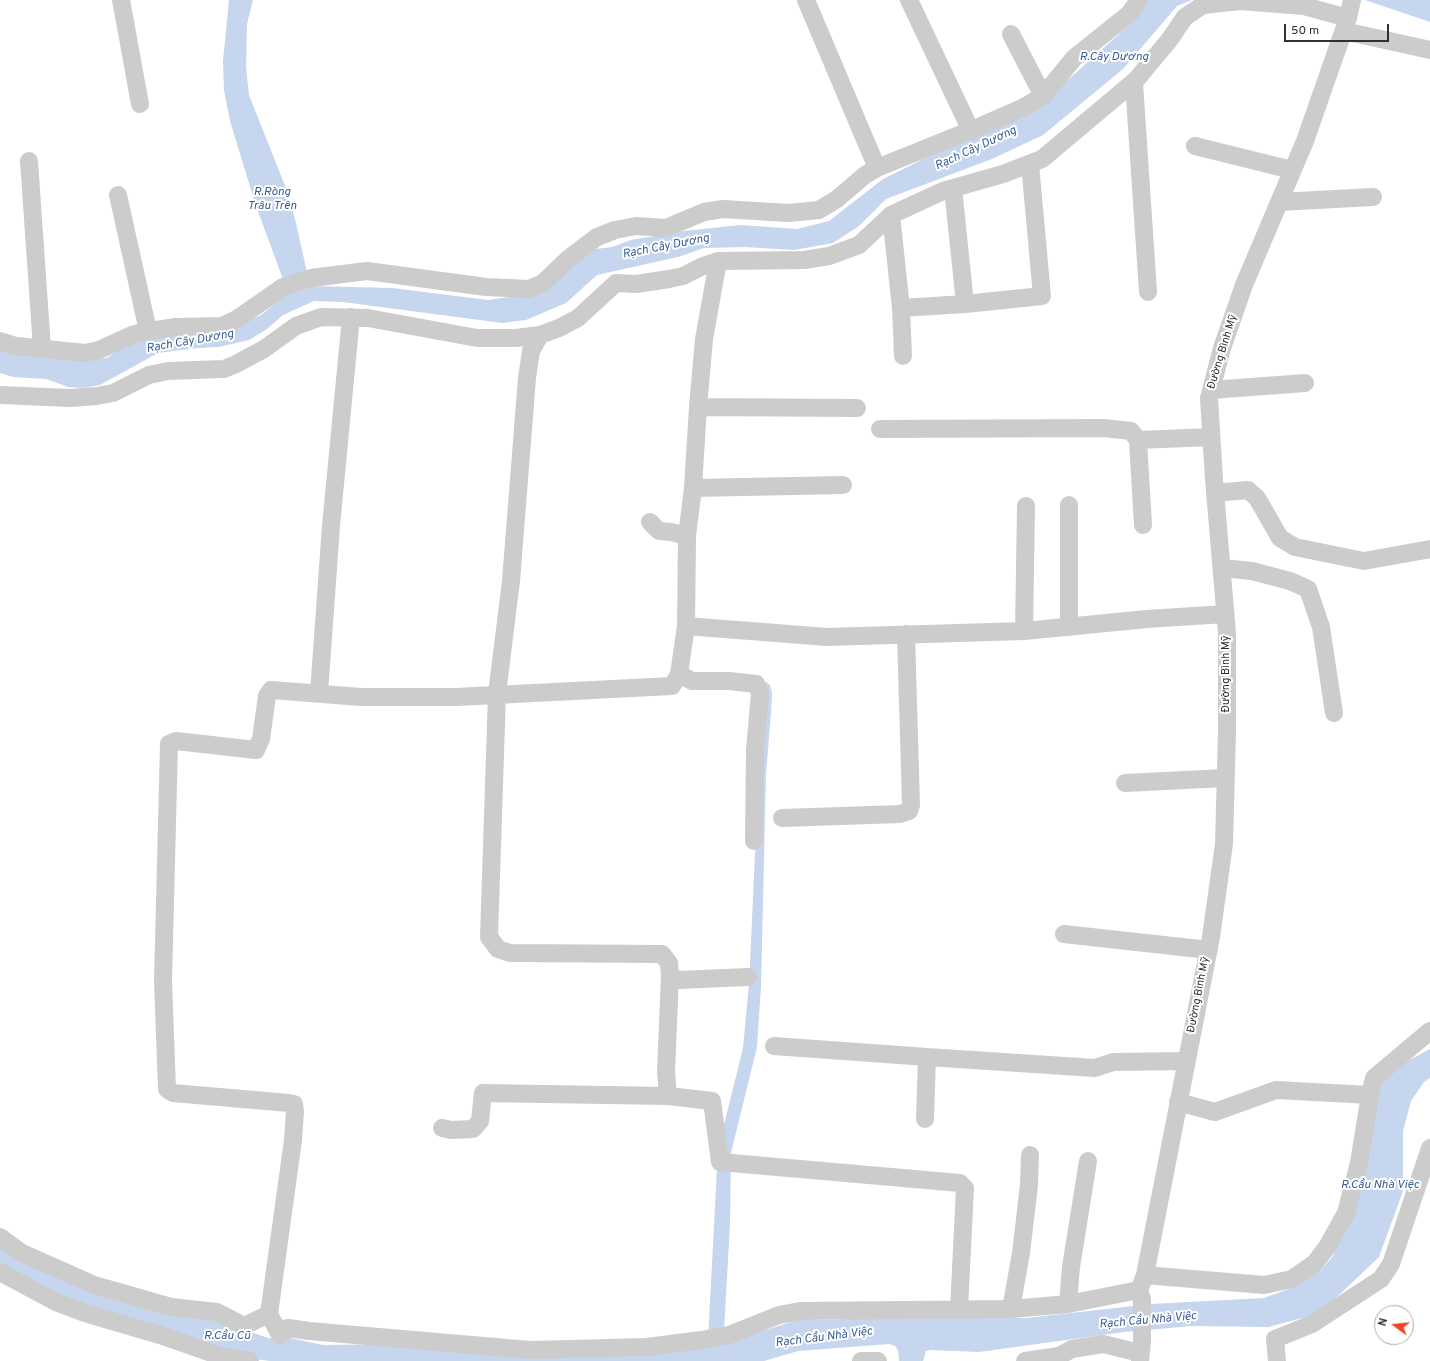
<!DOCTYPE html>
<html>
<head>
<meta charset="utf-8">
<style>
	body { margin:0 }
	#map { position:relative; width:1430px; height:1361px; overflow:hidden; background:#fff; font-family:Overpass,sans-serif }
	canvas { display:block }
	.north { position:absolute; left:1374px; top:1305px; width:40px; height:40px; box-sizing:border-box; background:#fff; border:1px solid #acacac; border-radius:50%; rotate:285deg; font-size:11px; font-weight:700; line-height:16px; text-align:center; color:#2f2f2f }
	.north::after { content:''; display:block; margin:auto; width:14px; height:18px; background:#f24424; clip-path:polygon(50% 0,100% 100%,50% 72%,0 100%) }
	.scale { position:absolute; left:1284px; top:24px; width:105px; height:18px; box-sizing:border-box; border:2px solid #2f2f2f; border-top:0; padding-left:5px; font-size:12px; line-height:14px; white-space:nowrap; color:#2f2f2f; -webkit-text-stroke:3px #fff; paint-order:stroke }
</style>
</head>
<body>
<div id="map">
<canvas width="1430" height="1361"></canvas>
<div class="north">N</div>
<div class="scale">50 m</div>
</div>
<script>
const ctx = document.querySelector('canvas').getContext('2d');
ctx.lineJoin = 'round';
function fill(path, color) {
  ctx.fillStyle = color;
  ctx.fill(path, 'evenodd');
}
function poly(rows) {
  const path = new Path2D();
  for (const r of rows) {
    path.moveTo(r[0], r[1]);
    for (let i = 2; i < r.length; i += 2) path.lineTo(r[i], r[i + 1]);
  }
  return path;
}
function trace(path, color, width, dash) {
  ctx.strokeStyle = color;
  ctx.lineWidth = width;
  ctx.lineCap = dash ? 'butt' : 'round';
  ctx.setLineDash(dash || []);
  ctx.stroke(path);
}
function label(font, color, halo, rows, align = 'center') {
  ctx.font = font + ' Overpass,sans-serif';
  ctx.lineWidth = 4;
  ctx.setLineDash([]);
  ctx.textBaseline = 'middle';
  ctx.strokeStyle = halo;
  ctx.fillStyle = color;
  for (const [text, x, y, turn = 0] of rows) {
    ctx.save();
    ctx.translate(x, y);
    ctx.rotate((+turn || 0) * Math.PI / 180);
    ctx.textAlign = isNaN(turn) ? turn : align;
    if (halo) ctx.strokeText(text, 0, 0);
    ctx.fillText(text, 0, 0);
    ctx.restore();
  }
}
const water = poly([
	[229,0,253,0,247,24,246,67,249,95,286,188,296,223,310,286,392,288,488,300,509,297,575,263,596,249,612,247,631,240,683,231,741,225,797,229,829,221,883,179,954,144,1033,111,1127,27,1147,0,1192,0,1177,6,1123,69,1043,135,992,159,886,199,859,226,833,243,794,250,745,247,704,248,678,257,597,275,566,303,526,320,502,323,343,302,314,301,283,315,267,329,249,340,219,347,198,348,158,353,100,385,83,388,68,387,46,379,13,377,0,373,0,344,86,360,107,358,129,343,176,333,230,329,261,315,288,293,255,203,230,121,224,90,223,61],
	[1365,0,1430,0,1430,22],
	[766,682,770,685,772,693,771,713,766,774,761,986,757,1047,731,1153,730,1224,724,1331,731,1341,797,1320,833,1320,888,1316,1026,1318,1151,1304,1264,1298,1294,1287,1321,1270,1333,1256,1340,1239,1381,1084,1393,1069,1430,1049,1430,1078,1424,1082,1411,1101,1403,1131,1403,1191,1379,1257,1339,1295,1314,1315,1268,1327,1191,1326,1124,1332,979,1352,931,1350,926,1351,923,1361,899,1361,898,1350,895,1346,889,1344,798,1351,764,1361,270,1361,255,1359,30,1287,0,1269,0,1241,6,1246,268,1338,290,1338,323,1345,708,1340,718,1149,743,1048,749,984,763,683]
]);
const minor = poly([
	[121,0,140,104],
	[806,0,877,168],
	[909,0,971,131],
	[1344,31,1430,50],
	[1011,34,1043,96],
	[1134,83,1148,292],
	[1195,146,1292,170],
	[29,161,42,348],
	[953,188,965,304],
	[118,195,148,331],
	[1279,202,1373,197],
	[891,215,901,308,903,356],
	[901,308,965,304,1042,296,1030,164],
	[0,341,16,346,85,353,99,350,132,335,143,332,176,327,222,326,237,319,283,287,311,278,367,271,486,287,529,289,543,283,568,259,597,237,615,230,636,226,666,228,704,212,723,209,788,213,819,210,837,199,865,175,877,168,981,126,1022,108,1043,96,1074,58,1129,14,1139,0],
	[1211,390,1305,383],
	[0,395,70,398,97,396,113,393,149,375,168,371,224,369,236,364,264,349,296,326,321,317,368,318,477,338,516,338,540,335],
	[698,407,857,408],
	[880,429,1103,428,1131,431,1138,440,1143,525],
	[1138,440,1211,437],
	[693,488,843,485],
	[1215,493,1248,490,1257,498,1280,538,1295,547,1364,561,1430,549],
	[650,522,659,531,671,532,687,536],
	[1222,568,1252,571,1290,581,1308,589,1321,627,1334,713],
	[686,626,827,637,1024,631,1147,619,1225,614],
	[1069,627,1069,505],
	[1024,631,1026,506],
	[679,674,692,681,729,681,756,684,760,693,755,750,754,841],
	[319,693,331,526,351,317],
	[1125,783,1226,778],
	[782,818,900,814,909,811,911,805,906,634],
	[1064,934,1209,950],
	[670,976,666,1071,668,1096,712,1101,720,1162,960,1183,965,1188,959,1309],
	[748,977,679,980,670,976,669,963,662,954,510,953,498,949,489,937,497,694,511,581,527,378,531,351,540,335,559,328,578,318,616,283,636,284,669,279,683,276,703,266,718,261,804,260,829,256,859,245,891,215,943,191,1003,174,1042,159,1136,80,1170,39,1185,17,1203,5,1240,1,1304,6,1348,18],
	[774,1046,927,1057,925,1119],
	[927,1057,1095,1068,1113,1062,1186,1061],
	[1178,1102,1215,1112,1276,1090,1370,1095],
	[442,1128,451,1130,473,1129,480,1121,483,1093,668,1096],
	[0,1237,22,1253,94,1285,171,1307,217,1312,244,1326,269,1314,280,1335,288,1328,309,1331,530,1350,647,1347,701,1340,729,1335,779,1315,800,1311,1011,1309,1068,1304,1139,1290],
	[0,1272,56,1302,85,1313,160,1335,220,1356,250,1361],
	[1145,1275,1264,1285,1292,1279,1315,1263,1327,1247,1346,1213,1359,1163,1370,1095,1374,1078,1430,1031],
	[1068,1304,1071,1267,1088,1161],
	[1011,1309,1021,1253,1029,1185,1030,1155],
	[269,1314,293,1140,295,1112,294,1104,289,1103,173,1093,167,1089,163,981,169,744,176,741,256,750,261,739,267,696,271,690,361,697,456,697,672,686,679,674,686,626,687,536,693,488,698,407,704,339,718,261],
	[861,1361,878,1361],
	[1025,1361,1059,1356,1072,1349,1103,1344,1140,1353],
	[1140,1361,1142,1342,1142,1299,1139,1290,1145,1275,1211,937,1224,844,1227,731,1227,633,1214,480,1209,398,1222,348,1244,285,1305,141,1348,18,1352,0],
	[1277,1361,1275,1339,1312,1324,1381,1279,1391,1264,1430,1148]
]);
const streetNames = [
	["Đường Bình Mỹ",1223,352,-73],
	["Đường Bình Mỹ",1227,674,-90],
	["Đường Bình Mỹ",1199,995,-79]
];
const waterNames = [
	["R.Cây Dương",1114,58],
	["Rạch Cây Dương",976,149,-25],
	["R.Ròng",272,193],
	["Trâu Trên",272,207],
	["Rạch Cây Dương",666,247,-11],
	["Rạch Cây Dương",190,342,-10],
	["R.Cầu Nhà Việc",1380,1186],
	["Rạch Cầu Nhà Việc",1148,1321,-5],
	["R.Cầu Cũ",227,1337],
	["Rạch Cầu Nhà Việc",824,1338,-7]
];
fill(water, '#c6d6ee');
trace(minor, '#ccc', 18);
label('11px', '#2f2f2f', '#fff', streetNames);
label('italic 12px', '#365b97', '#fff', waterNames);
</script>
</body>
</html>
